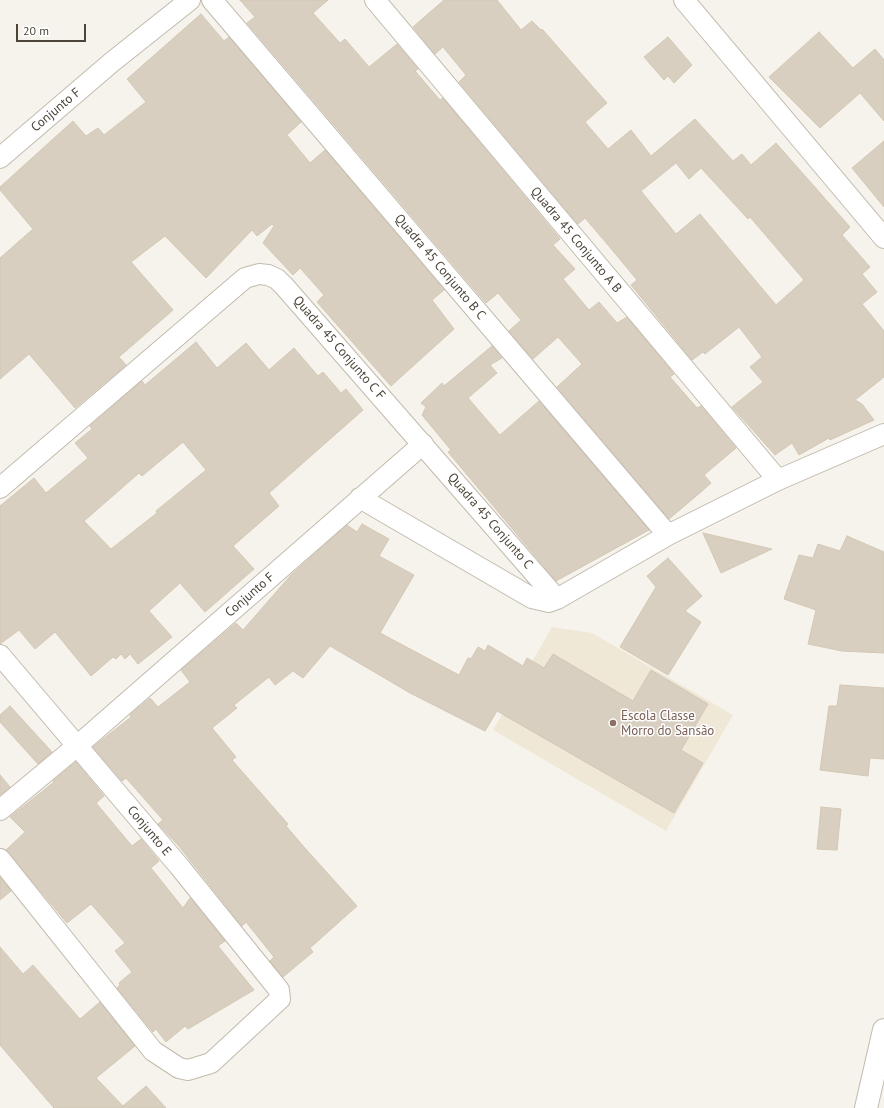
<!DOCTYPE html>
<html>
<head>
<meta charset="utf-8">
<style>
	body { margin:0 }
	#map { position:relative; width:884px; height:1108px; overflow:hidden; background:#f6f3ec; font-family:"PT Sans",sans-serif }
	canvas { display:block }
	.scale { position:absolute; left:16px; top:24px; width:70px; height:18px; box-sizing:border-box; border:2px solid #4b4439; border-top:0; padding-left:5px; font-size:12px; line-height:14px; white-space:nowrap; color:#4b4439; -webkit-text-stroke:3px #fff; paint-order:stroke }
</style>
</head>
<body>
<div id="map">
<canvas width="884" height="1108"></canvas>
<div class="scale">20 m</div>
</div>
<script>
const ctx = document.querySelector('canvas').getContext('2d');
ctx.lineJoin = 'round';
function fill(path, color) {
  ctx.fillStyle = color;
  ctx.fill(path, 'evenodd');
}
function poly(rows) {
  const path = new Path2D();
  for (const r of rows) {
    path.moveTo(r[0], r[1]);
    for (let i = 2; i < r.length; i += 2) path.lineTo(r[i], r[i + 1]);
  }
  return path;
}
function trace(path, color, width, dash) {
  ctx.strokeStyle = color;
  ctx.lineWidth = width;
  ctx.lineCap = dash ? 'butt' : 'round';
  ctx.setLineDash(dash || []);
  ctx.stroke(path);
}
function label(font, color, halo, rows, align = 'center') {
  ctx.font = font + ' "PT Sans",sans-serif';
  ctx.lineWidth = 3;
  ctx.setLineDash([]);
  ctx.textBaseline = 'middle';
  ctx.strokeStyle = halo;
  ctx.fillStyle = color;
  for (const [text, x, y, turn = 0] of rows) {
    ctx.save();
    ctx.translate(x, y);
    ctx.rotate((+turn || 0) * Math.PI / 180);
    ctx.textAlign = isNaN(turn) ? turn : align;
    if (halo) ctx.strokeText(text, 0, 0);
    ctx.fillText(text, 0, 0);
    ctx.restore();
  }
}
const education = poly([
	[552,627,592,633,733,715,666,831,493,730]
]);
const building = poly([
	[240,0,328,0,313,13,340,43,345,39,369,67,397,44,418,69,415,71,439,99,440,100,443,98,560,239,553,245,575,269,563,279,589,310,599,302,617,323,627,317,674,374,670,377,697,408,701,406,736,448,704,475,711,483,701,492,669,519,557,387,582,364,558,337,533,359,509,331,521,320,498,293,486,303,247,23,255,17,240,0],
	[444,0,497,0,521,30,532,21,541,30,542,29,607,103,585,122,608,149,631,130,651,156,695,119,733,161,742,154,751,165,776,143,850,227,842,235,870,267,862,274,877,292,862,304,884,331,884,377,855,400,862,404,874,420,830,440,829,438,799,455,792,443,775,455,732,407,763,382,750,367,762,357,739,327,705,354,703,352,692,360,631,285,637,280,608,245,585,218,578,224,459,82,466,75,443,47,435,54,413,27,444,0],
	[676,163,689,179,701,168,748,219,750,217,804,280,776,305,700,214,676,234,641,191,676,163],
	[201,14,224,41,229,37,301,122,287,135,310,163,325,150,444,290,432,300,454,329,391,386,317,302,324,295,300,268,293,275,263,243,274,226,272,224,257,236,252,230,206,278,165,236,131,262,173,310,119,357,126,365,75,408,29,354,0,379,0,258,33,229,0,190,0,187,73,121,86,136,98,128,104,135,146,102,127,79,201,14],
	[819,32,853,68,875,49,884,60,884,121,860,93,820,128,769,77,819,32],
	[668,37,692,65,674,83,668,76,664,80,644,57,668,37],
	[884,141,884,207,852,168,884,141],
	[196,342,217,368,246,343,269,370,294,348,318,376,323,372,341,393,346,389,363,410,269,493,279,506,233,546,254,569,205,612,180,583,149,611,172,637,138,664,130,654,125,659,121,654,116,659,113,657,91,676,55,632,35,649,19,630,0,644,0,506,34,478,46,493,88,458,75,443,92,429,90,426,142,381,145,385,196,342],
	[183,442,206,470,156,511,157,513,111,549,84,521,139,473,142,476,183,442],
	[492,346,502,358,490,365,497,373,468,398,500,435,539,401,649,530,556,581,448,452,451,450,422,415,426,407,421,403,442,383,444,386,492,346],
	[362,524,389,539,379,556,414,575,380,633,459,675,468,658,471,659,478,647,485,651,488,645,523,666,527,658,544,668,553,654,633,701,651,670,708,704,681,750,703,763,674,813,497,711,485,731,410,693,330,646,303,678,293,671,275,685,269,677,234,705,237,708,212,728,236,757,232,760,288,824,286,826,304,847,357,906,310,948,313,952,283,977,270,961,274,957,246,922,242,926,178,845,158,824,163,820,126,778,122,781,93,747,131,717,130,715,150,698,158,707,190,682,181,670,236,623,243,630,291,575,347,525,357,532,362,524],
	[703,533,772,549,721,573,703,533],
	[847,536,884,552,884,653,842,651,808,644,816,610,784,599,799,555,813,558,818,544,840,551,847,536],
	[668,558,702,596,685,611,701,622,668,675,620,647,656,587,647,576,668,558],
	[840,685,884,688,884,759,870,758,868,776,820,770,829,706,837,706,840,685],
	[10,706,52,752,38,764,0,722,0,715,10,706],
	[76,762,104,796,96,803,132,846,141,839,159,861,151,868,183,908,190,898,225,941,218,946,254,990,188,1029,185,1026,166,1042,156,1029,153,1032,117,988,120,985,119,983,132,972,115,951,125,943,91,904,67,923,6,850,25,832,10,817,54,782,53,781,76,762],
	[0,775,10,787,0,795,0,775],
	[821,807,841,809,837,850,817,849,821,807],
	[0,877,11,891,0,900,0,877],
	[0,947,23,974,33,965,80,1019,100,1002,135,1046,96,1078,123,1106,146,1086,166,1108,54,1108,0,1045,0,947]
]);
const minor = poly([
	[212,0,668,535],
	[375,0,778,480],
	[684,0,884,238],
	[0,158,112,62,190,0],
	[0,488,245,278,259,274,268,275,277,279,285,287,557,599],
	[360,498,532,598,549,602,557,599,668,535,778,480,884,434],
	[0,655,179,866,279,990,280,999,211,1063,188,1070,179,1068,153,1051,0,859],
	[0,810,77,746,423,444]
]);
const tertiary = poly([
	[866,1108,884,1030]
]);
const markers = [
	[613,723,4,"#8d6e63"]
];
const streetNames = [
	["Conjunto F",56,110,-40],
	["Quadra 45 Conjunto A B",576,240,50],
	["Quadra 45 Conjunto B C",440,267,50],
	["Quadra 45 Conjunto C F",339,348,49],
	["Quadra 45 Conjunto C",490,521,49],
	["Conjunto F",250,595,-41],
	["Conjunto E",149,831,50]
];
const educationNames = [
	["Escola Classe",621,716],
	["Morro do Sansão",621,731]
];
fill(education, '#efe8d6');
fill(building, '#d8cfc1');
trace(building, '#d3c7b4', 1);
trace(minor, '#c2bbae', 22);
trace(tertiary, '#c2bbae', 24);
trace(minor, '#fff', 20);
trace(tertiary, '#fff', 22);
for (const [x, y, r, color] of markers) {
  const dot = new Path2D();
  dot.arc(x, y, r, 0, 2 * Math.PI);
  ctx.fillStyle = color;
  ctx.fill(dot);
  trace(dot, '#fff', 1.5);
}
label('13px', '#4b4439', '#fff', streetNames);
label('13px', '#785e54', '#fff', educationNames, 'left');
</script>
</body>
</html>
